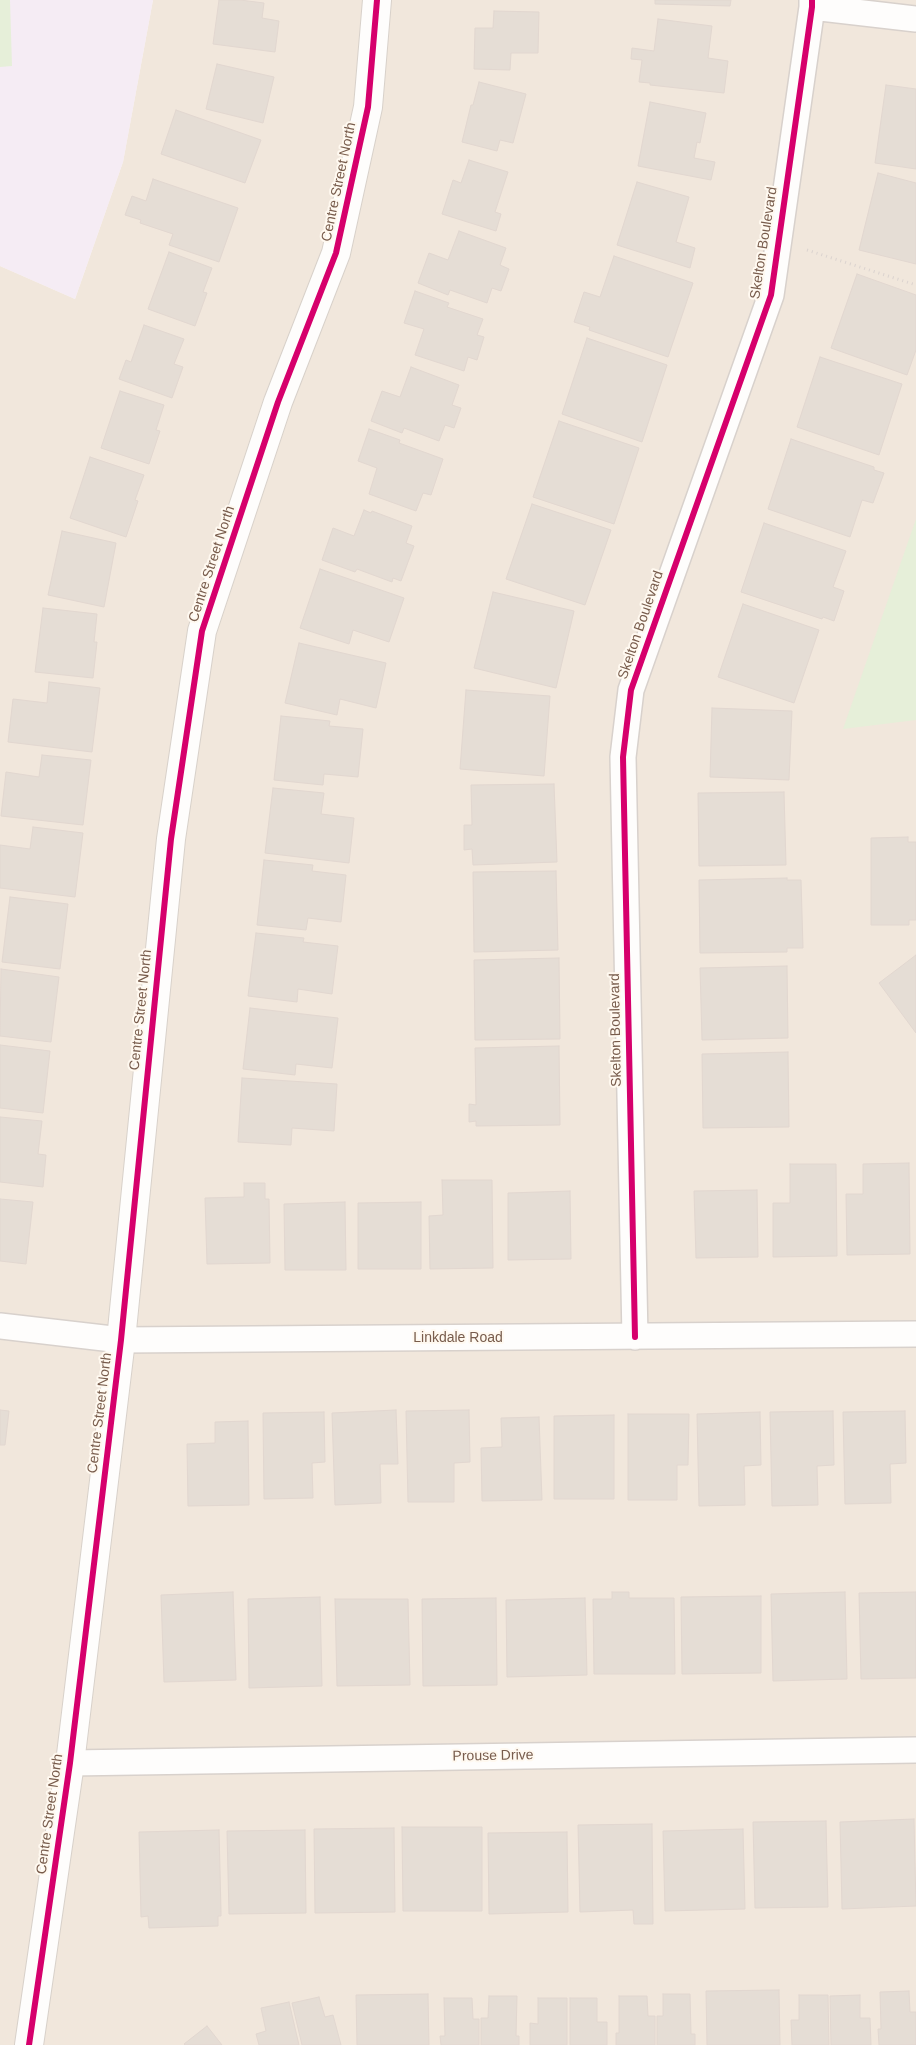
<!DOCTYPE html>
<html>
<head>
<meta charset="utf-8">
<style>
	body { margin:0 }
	canvas { display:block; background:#f9f4ee }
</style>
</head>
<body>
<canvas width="916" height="2045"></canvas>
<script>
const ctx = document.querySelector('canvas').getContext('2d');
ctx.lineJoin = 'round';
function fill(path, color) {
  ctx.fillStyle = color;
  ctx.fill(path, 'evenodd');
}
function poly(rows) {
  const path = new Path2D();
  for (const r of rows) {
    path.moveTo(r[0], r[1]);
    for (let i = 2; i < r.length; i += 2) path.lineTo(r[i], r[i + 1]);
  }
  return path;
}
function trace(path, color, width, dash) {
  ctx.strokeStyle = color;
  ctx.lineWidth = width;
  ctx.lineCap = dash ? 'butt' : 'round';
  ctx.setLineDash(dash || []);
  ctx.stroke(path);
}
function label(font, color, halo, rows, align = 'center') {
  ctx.font = font + ' Arial,sans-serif';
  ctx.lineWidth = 4;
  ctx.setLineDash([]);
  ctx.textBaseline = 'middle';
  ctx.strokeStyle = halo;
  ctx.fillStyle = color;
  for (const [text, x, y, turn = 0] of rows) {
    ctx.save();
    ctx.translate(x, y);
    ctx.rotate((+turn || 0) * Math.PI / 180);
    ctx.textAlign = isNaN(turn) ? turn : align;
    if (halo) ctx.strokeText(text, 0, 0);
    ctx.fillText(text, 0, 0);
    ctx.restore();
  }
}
const residential = poly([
	[153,0,916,0,916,2045,0,2045,0,266,75,299,123,162]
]);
const education = poly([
	[0,0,153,0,123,162,75,299,0,266]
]);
const green = poly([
	[0,0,10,0,12,66,0,67],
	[916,519,916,720,843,729]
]);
const building = poly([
	[219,0,240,0,264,3,262,18,279,21,275,52,213,44,219,0],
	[655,0,731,0,730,6,655,4,655,0],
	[494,11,539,12,538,53,511,53,510,70,474,69,475,28,493,28,494,11],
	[658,19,712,26,708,58,728,61,724,93,650,85,650,83,639,82,642,60,631,59,632,48,654,51,658,19],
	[217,64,274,77,263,123,206,109,217,64],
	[479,82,526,94,513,143,500,140,497,151,462,142,471,105,473,105,479,82],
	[886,85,916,89,916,169,875,163,886,85],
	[650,102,706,113,700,143,697,142,694,158,715,162,711,180,638,166,650,102],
	[176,110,261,140,245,183,161,154,176,110],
	[469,160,508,172,495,212,501,214,496,231,442,214,453,180,461,183,469,160],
	[878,173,916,183,916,264,859,250,878,173],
	[153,179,238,208,219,262,169,245,173,234,140,223,141,220,125,215,132,196,146,201,153,179],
	[637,182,689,197,676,242,695,248,690,268,617,245,637,182],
	[459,231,506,248,500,265,509,269,501,291,492,288,487,303,450,290,448,295,418,283,429,253,448,260,459,231],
	[169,252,212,268,203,292,207,293,195,326,148,309,169,252],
	[614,256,693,283,668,357,589,330,590,327,574,322,584,292,600,297,614,256],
	[857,274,916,295,916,350,907,375,831,348,857,274],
	[415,291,449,303,447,307,483,319,477,335,484,337,477,360,468,357,464,371,415,355,424,329,404,323,415,291],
	[144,325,184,339,174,364,183,367,172,398,119,379,126,360,131,362,144,325],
	[587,338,667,365,642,442,562,414,587,338],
	[820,357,902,384,879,455,797,427,820,357],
	[411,367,459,385,452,405,461,408,454,428,445,425,439,441,404,428,402,433,371,421,382,391,400,397,411,367],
	[120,391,164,405,156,430,160,431,149,464,101,448,120,391],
	[559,421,639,448,614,524,533,497,559,421],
	[369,429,400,440,399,443,443,459,431,495,423,493,416,511,369,494,377,468,358,461,369,429],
	[791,439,874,467,874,470,884,473,873,503,862,500,850,537,768,509,791,439],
	[90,457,144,475,135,500,138,501,126,537,70,518,90,457],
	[532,504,611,530,585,605,506,579,532,504],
	[364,510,371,513,372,511,412,526,406,543,414,546,401,581,393,578,392,582,357,569,355,572,322,560,333,528,354,536,364,510],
	[764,523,846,551,833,587,844,591,834,621,823,617,822,619,741,592,764,523],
	[62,531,116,543,104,607,48,595,62,531],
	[320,569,404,598,389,642,353,630,349,644,300,628,320,569],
	[493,592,574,611,556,688,474,668,493,592],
	[743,604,819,630,794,703,718,677,743,604],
	[43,608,97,614,94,642,97,642,93,678,35,672,43,608],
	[299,643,386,663,376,708,340,699,337,715,285,703,299,643],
	[49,682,100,688,92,752,8,742,13,699,47,703,49,682],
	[466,690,550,696,544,776,460,769,466,690],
	[712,708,792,711,789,780,710,777,712,708],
	[281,716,330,721,329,726,363,729,358,777,324,774,323,785,274,780,281,716],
	[42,755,91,760,83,825,1,816,6,772,39,777,42,755],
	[554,784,557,862,473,865,472,849,464,850,464,825,472,825,471,785,554,784],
	[273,788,324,793,321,814,354,818,349,863,265,853,273,788],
	[784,792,786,865,699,866,698,793,784,792],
	[33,827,83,833,75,897,0,888,0,845,30,849,33,827],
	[908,837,908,842,916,842,916,920,909,920,909,925,871,925,871,838,908,837],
	[264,860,313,865,312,871,346,875,341,922,308,918,306,930,257,925,264,860],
	[556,871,558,950,474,952,473,872,556,871],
	[787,878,787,880,801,880,803,948,787,948,787,952,700,953,699,880,787,878],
	[10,897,68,904,60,969,2,962,10,897],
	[256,933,304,938,303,942,338,946,332,994,298,989,297,1002,248,996,256,933],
	[916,955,916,1033,879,983,916,955],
	[559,958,560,1039,475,1040,474,960,559,958],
	[787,966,788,1038,702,1040,700,968,787,966],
	[1,969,59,977,51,1042,0,1036,1,969],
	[250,1008,338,1018,332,1068,296,1064,295,1075,243,1069,250,1008],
	[0,1045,50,1051,43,1113,0,1108,0,1045],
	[559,1046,560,1125,476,1126,476,1121,469,1122,469,1104,476,1105,475,1048,559,1046],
	[788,1052,789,1127,703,1128,702,1054,788,1052],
	[242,1078,337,1084,334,1131,292,1128,291,1145,238,1142,242,1078],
	[0,1117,42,1121,38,1154,46,1155,43,1187,0,1182,0,1117],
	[909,1163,910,1254,847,1255,846,1194,863,1194,863,1164,909,1163],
	[790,1164,836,1164,837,1256,773,1257,773,1203,790,1203,790,1164],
	[442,1180,492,1180,493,1268,430,1269,429,1216,443,1215,442,1180],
	[244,1183,265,1183,265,1199,269,1199,270,1263,207,1264,205,1198,244,1197,244,1183],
	[757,1190,758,1257,696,1258,694,1191,757,1190],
	[570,1191,571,1259,508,1260,508,1193,570,1191],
	[0,1199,33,1202,26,1264,0,1261,0,1199],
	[345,1202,346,1270,285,1270,284,1204,345,1202],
	[421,1202,421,1269,358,1269,358,1203,421,1202],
	[0,1410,9,1411,5,1445,0,1445,0,1410],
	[396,1410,398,1464,380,1464,381,1503,335,1505,332,1413,396,1410],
	[469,1410,470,1462,454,1463,454,1502,408,1502,406,1411,469,1410],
	[833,1411,834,1465,817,1466,818,1505,772,1506,770,1412,833,1411],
	[905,1411,906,1463,890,1464,891,1503,845,1504,843,1412,905,1411],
	[324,1412,325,1462,312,1463,313,1498,264,1499,263,1413,324,1412],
	[760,1412,761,1465,744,1466,745,1505,699,1506,697,1414,760,1412],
	[628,1414,689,1414,688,1465,677,1465,677,1500,628,1500,628,1414],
	[614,1415,614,1499,554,1499,554,1416,614,1415],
	[539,1417,542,1500,482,1501,481,1448,502,1447,501,1418,539,1417],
	[248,1421,249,1505,188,1506,187,1444,215,1443,215,1422,248,1421],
	[233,1592,236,1680,164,1682,161,1595,233,1592],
	[612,1592,629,1592,629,1598,674,1598,675,1674,594,1674,593,1599,612,1599,612,1592],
	[845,1592,847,1679,773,1681,771,1594,845,1592],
	[916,1592,916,1678,861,1679,859,1593,916,1592],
	[761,1596,761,1673,682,1674,681,1597,761,1596],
	[320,1597,322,1686,249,1688,248,1599,320,1597],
	[496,1598,497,1685,423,1686,422,1599,496,1598],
	[585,1598,587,1675,507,1677,506,1600,585,1598],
	[335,1599,408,1599,410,1685,337,1686,335,1599],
	[914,1819,916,1906,842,1909,840,1822,914,1819],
	[826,1821,828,1907,755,1908,753,1822,826,1821],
	[652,1824,653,1924,634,1924,633,1910,580,1912,578,1825,652,1824],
	[402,1827,482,1827,482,1911,403,1911,402,1827],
	[394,1828,395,1912,315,1913,314,1829,394,1828],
	[743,1829,745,1909,665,1911,663,1831,743,1829],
	[219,1830,221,1912,221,1916,218,1916,218,1926,149,1928,148,1916,141,1917,139,1832,219,1830],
	[305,1830,306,1913,229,1914,227,1831,305,1830],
	[567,1832,568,1912,489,1914,488,1833,567,1832],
	[779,1990,780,2045,707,2045,706,1991,779,1990],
	[909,1991,910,2012,916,2012,916,2045,879,2045,878,2029,881,2029,880,1992,909,1991],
	[428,1994,429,2045,357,2045,356,1995,428,1994],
	[663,1994,690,1994,691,2034,695,2034,695,2045,657,2045,657,2016,663,2016,663,1994],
	[799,1995,828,1995,829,2045,792,2045,791,2020,799,2020,799,1995],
	[860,1995,860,2018,870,2018,871,2045,831,2045,830,1996,860,1995],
	[489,1996,517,1996,516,2036,519,2036,519,2045,481,2045,481,2018,488,2018,489,1996],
	[619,1996,647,1996,648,2016,655,2016,655,2045,616,2045,616,2033,619,2033,619,1996],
	[319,1997,325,2017,333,2015,341,2045,302,2045,292,2003,319,1997],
	[444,1998,472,1998,473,2019,479,2019,479,2045,441,2045,440,2036,445,2036,444,1998],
	[538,1998,567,1998,567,2045,530,2045,530,2023,538,2024,538,1998],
	[570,1998,597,1998,597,2022,607,2022,607,2045,570,2045,570,1998],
	[289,2002,299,2045,259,2045,256,2034,266,2031,261,2008,289,2002],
	[207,2026,222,2045,185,2045,184,2044,207,2026]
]);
const path = poly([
	[807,250,916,285]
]);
const street = poly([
	[812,7,916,19],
	[0,1326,121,1340,916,1334],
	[635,1337,623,757,631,690,771,295,812,7,812,0],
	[70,1763,916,1750]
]);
const secondary = poly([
	[29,2045,70,1763,121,1340,171,839,202,631,278,402,336,253,368,107,377,0]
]);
const cycleway = poly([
	[635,1337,623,757,631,690,771,295,812,7,812,0],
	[29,2045,70,1763,121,1340,171,839,202,631,278,402,336,253,368,107,377,0]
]);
const streetNames = [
	["Centre Street North",339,182,-78],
	["Skelton Boulevard",764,243,-81],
	["Centre Street North",212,564,-72],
	["Skelton Boulevard",641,625,-71],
	["Centre Street North",141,1010,-84],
	["Skelton Boulevard",616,1030,-91],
	["Linkdale Road",458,1338],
	["Centre Street North",100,1413,-83],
	["Prouse Drive",493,1756,-1],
	["Centre Street North",50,1814,-82]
];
fill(residential, '#f1e7dc');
fill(education, '#f5ecf4');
fill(green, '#e6efd9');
fill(building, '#e5ddd5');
trace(building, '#e2d7d0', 1);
trace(street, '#d8d1cc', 28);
trace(secondary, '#d8d1ca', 30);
trace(path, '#dbd3cf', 3, [1, 4]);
trace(street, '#fefdfc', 25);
trace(secondary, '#fefdfc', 28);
trace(cycleway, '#d6006c', 6);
label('14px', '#785c4c', '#fff9f0', streetNames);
</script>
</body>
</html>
